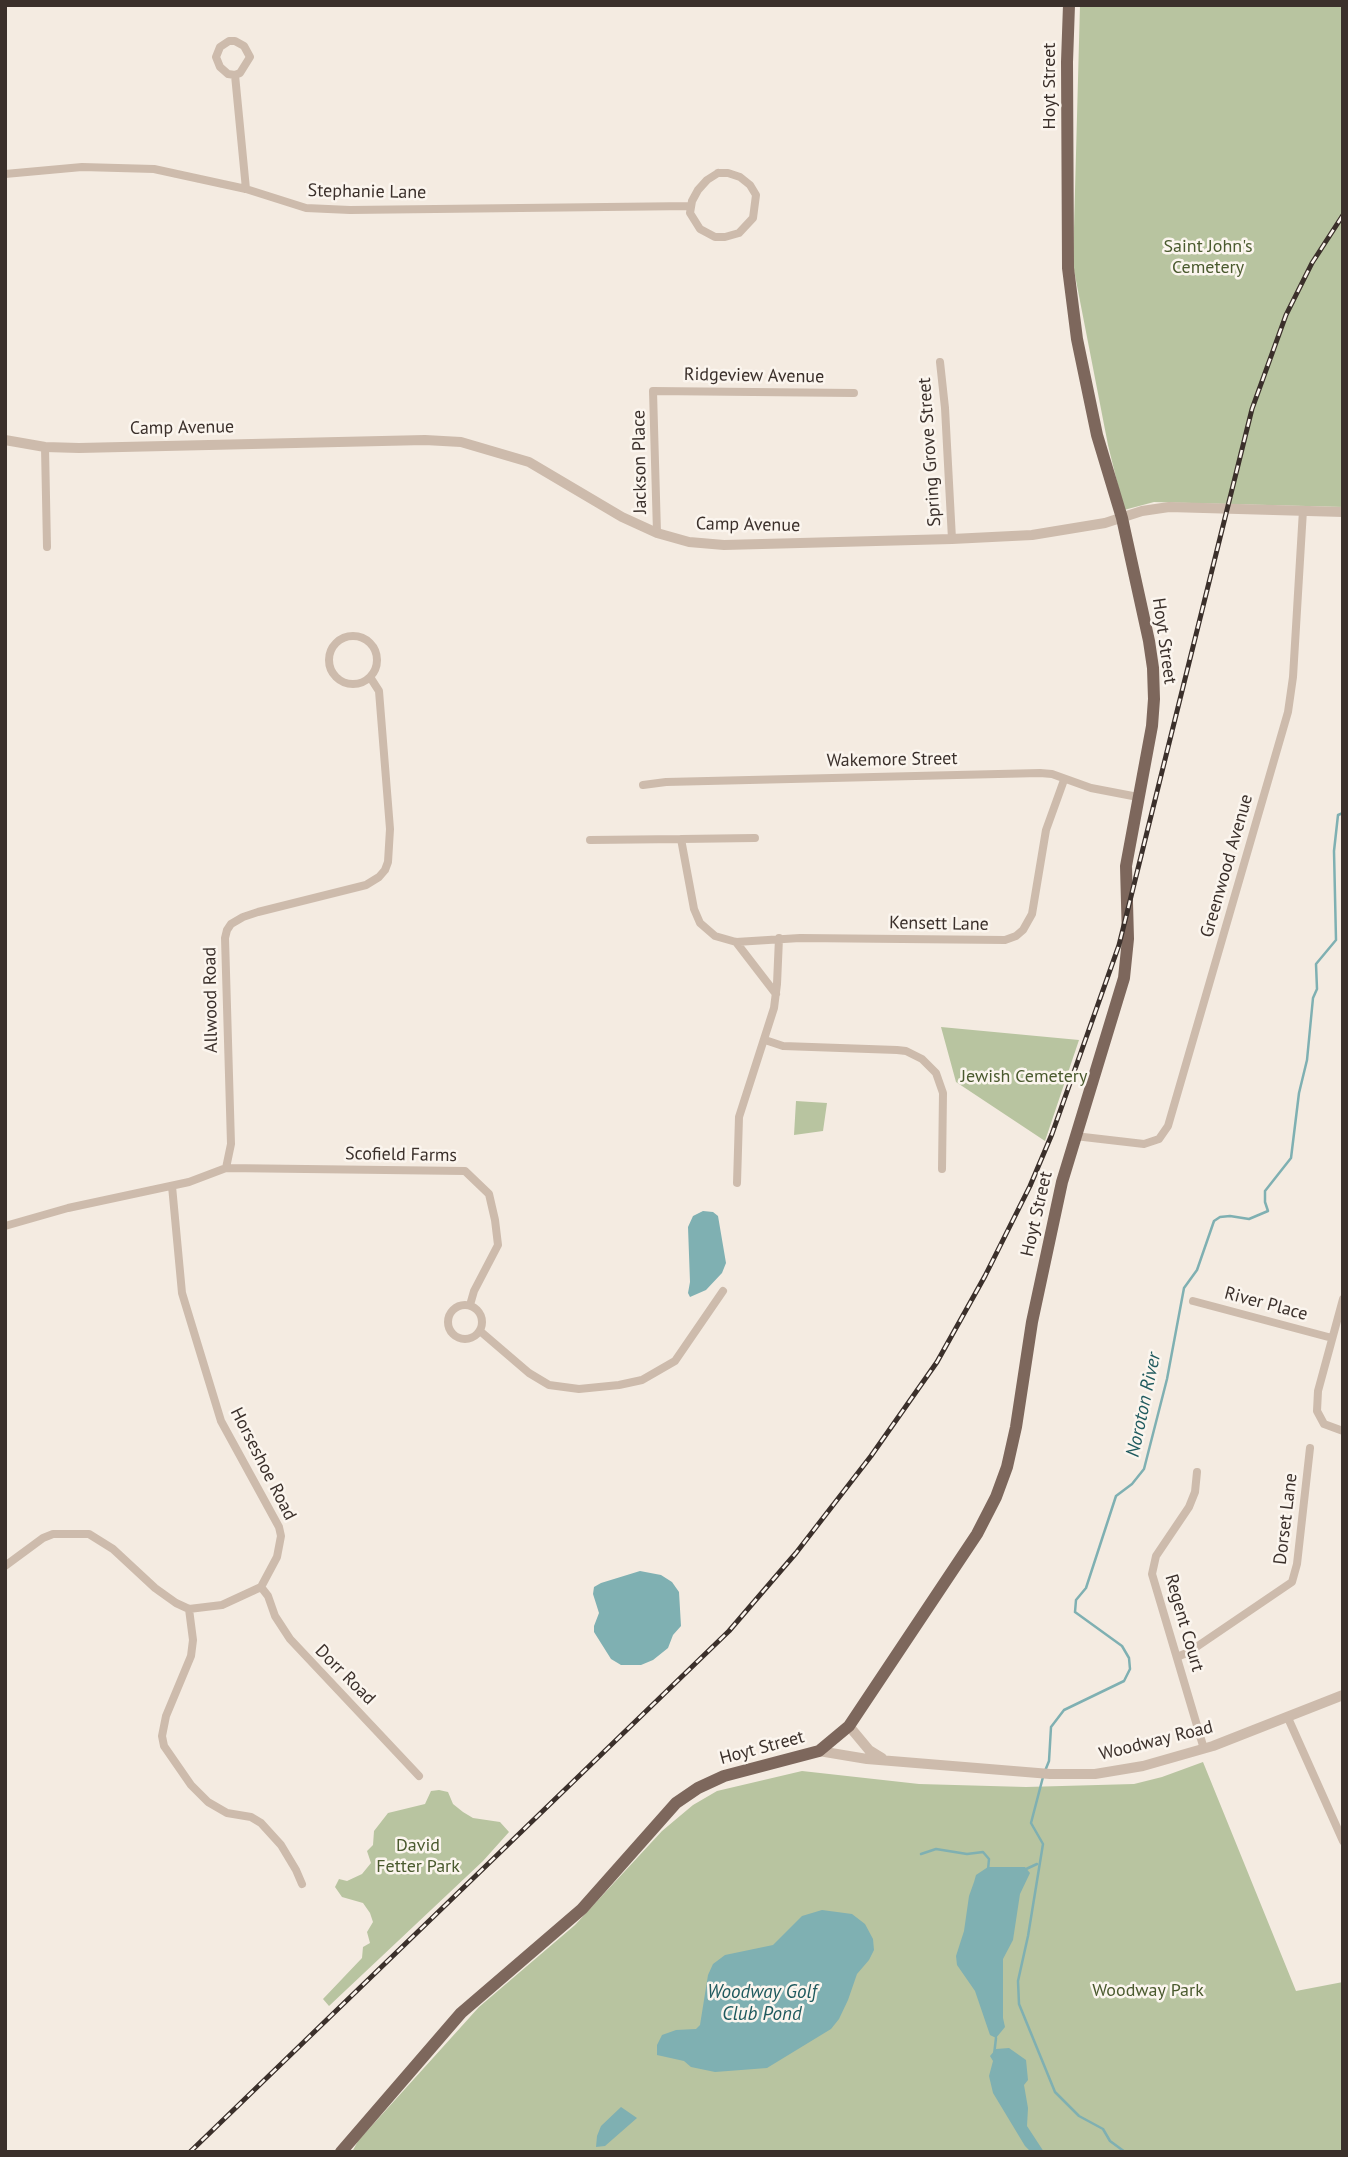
<!DOCTYPE html>
<html>
<head>
<meta charset="utf-8">
<style>
	body { margin:0 }
	#map { position:relative; width:1348px; height:2157px; overflow:hidden; background:#f4ebe1; font-family:"PT Sans",sans-serif }
	canvas { display:block }
	.frame { position:absolute; inset:0; border:7px solid #3b302b; pointer-events:none }
</style>
</head>
<body>
<div id="map">
<canvas width="1348" height="2157"></canvas>
<div class="frame"></div>
</div>
<script>
const ctx = document.querySelector('canvas').getContext('2d');
ctx.lineJoin = 'round';
function fill(path, color) {
  ctx.fillStyle = color;
  ctx.fill(path, 'evenodd');
}
function poly(rows) {
  const path = new Path2D();
  for (const r of rows) {
    if (r.length === 3) {
      path.moveTo(r[0] + r[2], r[1]);
      path.arc(r[0], r[1], r[2], 0, 2 * Math.PI);
      continue;
    }
    path.moveTo(r[0], r[1]);
    for (let i = 2; i < r.length; i += 2) path.lineTo(r[i], r[i + 1]);
  }
  return path;
}
function trace(path, color, width, dash) {
  ctx.strokeStyle = color;
  ctx.lineWidth = width;
  ctx.lineCap = dash ? 'butt' : 'round';
  ctx.setLineDash(dash || []);
  ctx.stroke(path);
}
function label(font, color, halo, rows, align = 'center') {
  ctx.font = font + ' "PT Sans",sans-serif';
  ctx.lineWidth = 5;
  ctx.setLineDash([]);
  ctx.textBaseline = 'middle';
  ctx.strokeStyle = halo;
  ctx.fillStyle = color;
  for (const [text, x, y, turn = 0] of rows) {
    ctx.save();
    ctx.translate(x, y);
    ctx.rotate((+turn || 0) * Math.PI / 180);
    ctx.textAlign = isNaN(turn) ? turn : align;
    if (halo) ctx.strokeText(text, 0, 0);
    ctx.fillText(text, 0, 0);
    ctx.restore();
  }
}
const green = poly([
	[1080,5,1343,5,1343,507,1154,502,1124,510,1108,445,1073,265],
	[941,1027,1079,1040,1045,1141,956,1082],
	[796,1101,827,1103,823,1131,794,1135],
	[1203,1762,1296,1991,1343,1982,1343,2152,352,2152,358,2141,479,2007,575,1925,662,1831,693,1805,717,1791,802,1771,919,1784,1026,1787,1134,1784,1162,1777],
	[439,1790,448,1792,453,1804,463,1812,473,1818,500,1822,509,1832,483,1861,329,2006,323,1999,362,1958,363,1947,370,1943,367,1932,373,1922,370,1913,363,1903,342,1897,335,1887,339,1879,347,1881,362,1874,371,1863,367,1851,373,1845,374,1831,388,1813,425,1804,431,1791]
]);
const water = poly([
	[703,1211,713,1212,718,1216,726,1263,722,1273,706,1290,690,1297,688,1293,690,1282,688,1227,693,1216],
	[640,1571,661,1575,672,1582,679,1592,681,1626,673,1635,668,1648,653,1660,641,1665,621,1665,611,1659,594,1632,594,1626,599,1613,593,1594,594,1587,601,1583],
	[988,1867,1025,1867,1030,1873,1020,1894,1013,1940,1003,1959,1003,2018,1005,2027,996,2038,990,2035,975,1991,957,1965,956,1956,964,1931,969,1896,974,1882,976,1875],
	[822,1910,852,1914,865,1924,873,1939,874,1950,869,1960,857,1974,848,2000,839,2019,831,2029,767,2068,715,2072,691,2067,684,2061,657,2055,657,2045,662,2035,676,2030,696,2029,700,2025,708,1975,713,1964,725,1955,773,1945,802,1916],
	[1009,2048,1026,2060,1028,2080,1024,2085,1028,2108,1027,2126,1044,2152,1031,2152,1025,2146,993,2093,989,2076,993,2061,990,2056,996,2049],
	[621,2107,637,2118,605,2146,596,2147,597,2136,601,2126]
]);
const stream = poly([
	[1045,1771,1049,1761,1051,1727,1064,1710,1124,1681,1130,1669,1129,1658,1122,1646,1075,1612,1076,1600,1086,1588,1116,1496,1132,1484,1144,1469,1167,1379,1184,1288,1197,1270,1214,1221,1220,1217,1230,1216,1249,1219,1268,1211,1265,1202,1265,1191,1291,1158,1299,1093,1307,1060,1313,998,1317,989,1316,964,1336,940,1334,851,1338,815,1343,813],
	[1043,1777,1031,1823,1043,1844,1028,1936,1018,1981,1019,2004,1055,2092,1079,2116,1103,2129,1110,2141,1125,2152],
	[921,1854,936,1849,967,1854,983,1852,989,1859,988,1870],
	[1024,1870,1037,1864],
	[994,2055,996,2038]
]);
const minor = poly([
	[235,75,240,73,250,57,244,46,235,41,229,41,220,47,216,57,220,67,228,74,235,75,246,189],
	[718,173,728,173,740,177,750,185,756,195,753,218,739,233,725,237,715,237,700,229,690,213,692,201,698,190,707,180,718,173],
	[5,174,82,167,154,169,246,189,306,208,350,210,691,206],
	[940,362,945,408,952,539],
	[45,447,47,547],
	[657,533,653,391,854,393],
	[353,660,24],
	[643,785,666,782,1040,773,1052,774,1091,788,1138,797],
	[755,838,681,839,694,909,700,923,715,936,736,942,800,938,1005,940,1016,936,1023,930,1032,914,1046,830,1064,780],
	[590,840,681,839],
	[736,942,776,994],
	[765,1040,783,1046,897,1050,906,1051,922,1059,936,1073,943,1093,942,1169],
	[1075,1136,1144,1144,1159,1139,1168,1126,1288,712,1293,677,1303,510],
	[226,1168,231,1144,225,938,227,930,231,924,243,917,258,912,366,885,379,877,385,870,388,862,390,829,379,691,370,677],
	[737,1183,739,1117,774,1008,777,984,779,938],
	[5,1226,68,1208,189,1182,226,1168,465,1171,489,1194,495,1220,498,1245,474,1291,470,1305],
	[1343,1299,1318,1391,1317,1411,1324,1424,1343,1431],
	[1193,1301,1332,1338],
	[465,1322,17],
	[480,1331,529,1373,549,1385,579,1389,619,1385,642,1380,675,1361,723,1291],
	[1197,1472,1195,1492,1189,1507,1156,1556,1152,1574,1204,1749],
	[5,1566,43,1538,53,1534,89,1534,113,1549,155,1588,176,1603,189,1609,222,1605,261,1587,277,1557,281,1536,279,1527,221,1421,182,1293,172,1186],
	[261,1587,268,1596,275,1616,290,1639,419,1776],
	[189,1609,193,1640,191,1656,166,1716,162,1736,164,1746,191,1785,208,1802,227,1813,251,1817,261,1823,281,1845,296,1870,302,1884],
	[1177,1657,1189,1652,1292,1582,1297,1564,1310,1448],
	[1288,1718,1343,1841]
]);
const tertiary = poly([
	[5,440,45,447,79,448,425,440,461,442,529,462,622,517,657,533,689,542,724,545,952,539,1032,535,1105,523,1142,511,1169,507,1343,512],
	[849,1726,869,1750,882,1758],
	[819,1751,867,1759,1050,1774,1095,1774,1143,1766,1213,1746,1343,1695]
]);
const primary = poly([
	[341,2152,461,2013,582,1909,676,1803,698,1788,724,1776,819,1751,849,1726,977,1534,996,1497,1007,1467,1016,1427,1032,1322,1062,1182,1124,978,1128,939,1126,866,1152,726,1154,699,1153,668,1149,641,1122,518,1097,435,1077,339,1068,268,1067,62,1069,5]
]);
const rail = poly([
	[190,2152,729,1631,796,1553,871,1456,937,1362,985,1276,1030,1186,1052,1134,1119,945,1252,409,1286,315,1312,263,1343,215]
]);
const streetNames = [
	["Hoyt Street",1050,86,-90],
	["Stephanie Lane",367,192,1],
	["Ridgeview Avenue",754,376,1],
	["Camp Avenue",182,428,-1],
	["Spring Grove Street",930,452,-94],
	["Jackson Place",640,462,-91],
	["Camp Avenue",748,525,1],
	["Hoyt Street",1164,641,82],
	["Wakemore Street",892,760,-1],
	["Greenwood Avenue",1227,866,-74],
	["Kensett Lane",939,924,1],
	["Allwood Road",211,1000,-91],
	["Scofield Farms",401,1155,1],
	["Hoyt Street",1037,1214,-77],
	["River Place",1266,1304,15],
	["Horseshoe Road",263,1464,63],
	["Dorset Lane",1286,1519,-83],
	["Regent Court",1184,1623,74],
	["Dorr Road",345,1675,45],
	["Woodway Road",1156,1741,-14],
	["Hoyt Street",762,1748,-15]
];
const parkNames = [
	["Saint John's",1208,247],
	["Cemetery",1208,268],
	["Jewish Cemetery",1024,1077],
	["David",418,1846],
	["Fetter Park",418,1867],
	["Woodway Park",1148,1991]
];
const waterNames = [
	["Noroton River",1144,1405,-78],
	["Woodway Golf",762,1993],
	["Club Pond",762,2015]
];
fill(green, '#b8c4a0');
fill(water, '#7fb0b2');
trace(stream, '#7fb0b2', 2.5);
trace(minor, '#cdbbac', 8);
trace(tertiary, '#cdbbac', 10);
trace(primary, '#7d675c', 12);
trace(rail, '#3b302b', 5);
trace(rail, '#fbf5ee', 2.5, [8]);
label('18px', '#3b302b', '#fbf5ee', streetNames);
label('18px', '#4a5a2e', '#fbf5ee', parkNames);
label('italic 19px', '#1f5a5e', '#fbf5ee', waterNames);
</script>
</body>
</html>
